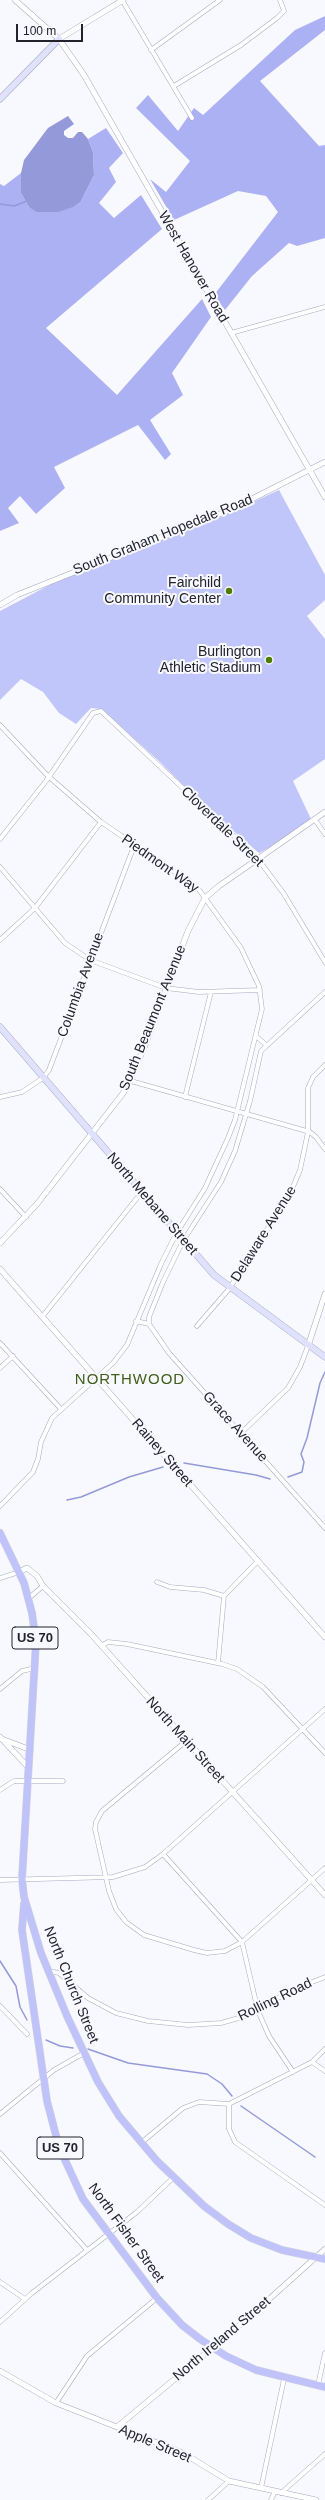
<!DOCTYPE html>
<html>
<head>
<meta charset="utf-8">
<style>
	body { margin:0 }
	#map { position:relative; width:325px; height:2500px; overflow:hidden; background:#f8f9fe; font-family:Helvetica,sans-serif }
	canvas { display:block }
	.scale { position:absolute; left:16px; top:24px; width:67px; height:18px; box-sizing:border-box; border:2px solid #22232b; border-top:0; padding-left:5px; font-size:12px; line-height:14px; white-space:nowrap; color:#22232b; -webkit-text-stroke:3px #f8f9fe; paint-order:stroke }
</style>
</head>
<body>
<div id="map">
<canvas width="325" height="2500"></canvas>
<div class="scale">100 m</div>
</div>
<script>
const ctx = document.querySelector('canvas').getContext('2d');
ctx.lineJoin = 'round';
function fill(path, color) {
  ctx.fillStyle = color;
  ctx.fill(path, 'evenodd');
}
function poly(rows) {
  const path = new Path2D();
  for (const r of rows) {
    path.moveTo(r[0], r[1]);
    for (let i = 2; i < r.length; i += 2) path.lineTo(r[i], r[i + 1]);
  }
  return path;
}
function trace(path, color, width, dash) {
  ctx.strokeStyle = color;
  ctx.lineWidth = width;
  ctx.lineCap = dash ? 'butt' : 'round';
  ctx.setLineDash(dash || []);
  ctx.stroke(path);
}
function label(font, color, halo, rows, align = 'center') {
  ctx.font = font + ' Helvetica,sans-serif';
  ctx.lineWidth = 4;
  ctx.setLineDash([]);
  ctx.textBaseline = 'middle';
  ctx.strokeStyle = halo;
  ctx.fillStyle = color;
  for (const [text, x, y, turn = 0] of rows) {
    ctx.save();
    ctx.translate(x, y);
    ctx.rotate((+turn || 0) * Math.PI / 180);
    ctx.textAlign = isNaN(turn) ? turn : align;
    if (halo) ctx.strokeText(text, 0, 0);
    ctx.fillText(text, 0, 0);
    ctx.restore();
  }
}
const green = poly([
	[279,490,325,575,325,600,307,616,325,639,325,759,293,781,311,819,280,842,259,853,202,804,160,762,101,709,91,708,76,724,59,713,43,692,21,679,0,700,0,611,59,580,223,516]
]);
const forest = poly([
	[325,16,325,30,260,81,319,146,325,145,325,238,297,246,289,243,252,276,225,310,214,295,278,212,266,196,238,191,174,220,150,179,166,192,190,161,136,108,148,95,178,131,194,108,203,115,295,30],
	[106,128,123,153,109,168,116,182,99,203,114,218,141,195,162,229,46,328,117,395,202,299,211,317,172,373,183,395,150,420,171,454,165,460,138,425,54,467,65,488,36,514,20,496,8,508,19,523,0,531,0,184,4,186,21,173,21,193,29,207,81,201,94,175,93,152,88,139]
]);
const water = poly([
	[68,116,74,124,64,131,64,135,68,138,73,138,78,132,82,132,88,139,93,152,94,175,81,201,73,207,58,212,37,212,29,207,21,193,21,173,24,160,48,128]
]);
const stream = poly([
	[0,204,14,206,27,201],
	[184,1463,256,1475,270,1479],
	[288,1477,302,1472,304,1462,301,1454,307,1438,320,1383,325,1372],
	[67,1500,81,1497,129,1477,163,1467],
	[0,1961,16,1986,20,2007,27,2020],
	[46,2040,60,2046,73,2048],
	[88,2049,128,2063,207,2074,222,2084,232,2096],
	[241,2106,315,2157]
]);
const minor = poly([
	[122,0,192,118],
	[151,50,220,0],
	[174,86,241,45,277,18,284,11,280,0],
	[231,333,325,307],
	[0,725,48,776,101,822,197,887,241,948,259,986,262,1009,235,1120,228,1138,205,1188,176,1234,161,1264,127,1345,113,1363,52,1418,41,1442,38,1459,33,1472,0,1506],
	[315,820,325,834],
	[0,839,46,781,93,713,101,711,258,859,284,894,325,962],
	[0,867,65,943,90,960,166,988,199,992,260,990],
	[0,940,35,908,101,822],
	[256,1036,266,1045],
	[131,1081,310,1132,316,1137,325,1149],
	[0,1097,22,1092,43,1078,49,1070,134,846],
	[185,1097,211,992],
	[0,1189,26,1217],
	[42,1317,141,1193],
	[136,1321,149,1324],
	[149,1324,149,1317,163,1282,183,1241,221,1182,235,1151,250,1101,261,1051,325,992],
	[149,1324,169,1353,325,1528],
	[197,1326,229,1289,290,1194,300,1170,308,1132,308,1088,313,1077,325,1065],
	[0,1343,61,1409],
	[0,1368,13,1356],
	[241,1433,288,1388,300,1367,308,1346],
	[0,1578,19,1572],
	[157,1582,170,1587,204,1590,224,1596],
	[29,1598,43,1586],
	[101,1646,108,1642,127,1644,222,1664,237,1669,263,1687,325,1753],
	[218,1663,224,1596,257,1562],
	[0,1689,22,1671,35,1668],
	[185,1742,102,1811,96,1822,95,1829,109,1891,116,1909,126,1922,144,1935,194,1950,207,1953,225,1951,242,1942,325,1868],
	[0,1790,14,1781,63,1781],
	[163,1854,242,1942,258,2011,269,2036,293,2072],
	[0,1880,113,1877,145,1867,163,1854,325,1709],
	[48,1971,59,1973,88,1998,116,2013,148,2021,188,2025,221,2023,246,2016,294,1989,325,1977],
	[0,2006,27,2034],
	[312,2062,325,2071],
	[229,2104,229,2129,235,2142,325,2205],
	[0,2114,54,2070,84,2053],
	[141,2143,183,2108,199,2102,229,2104,312,2062,325,2049],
	[0,2153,87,2250],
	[0,2282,25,2299],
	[0,2322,32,2293,137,2212,174,2177],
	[318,2385,325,2353],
	[56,2403,87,2356,157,2298],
	[261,2488,284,2379],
	[281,2493,325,2454],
	[208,2500,229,2481],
	[271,2500,275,2491]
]);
const tertiary = poly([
	[15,0,59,39,84,75,325,497],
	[59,39,123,0],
	[0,605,17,595,232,509,325,462],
	[0,1243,37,1204,124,1092,144,1048,188,931,205,898,219,886,325,812],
	[0,1269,325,1637],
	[308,1346,325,1294],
	[19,1572,27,1568,37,1576,43,1586,92,1635,325,1895],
	[0,1737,29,1768],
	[2,1739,31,1750],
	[0,2371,56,2403,183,2453,229,2481,316,2500],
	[117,2427,247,2319,325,2249]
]);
const secondary = poly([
	[0,99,59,39],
	[0,1027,214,1275,325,1357]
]);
const primary = poly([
	[0,1533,24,1583,32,1613,36,1642,22,1879,24,1897,41,1953,67,2016,98,2082,119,2116,157,2161,204,2206,228,2224,251,2238,282,2250,325,2259],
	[24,1904,22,1930,47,2101,59,2147,83,2199,157,2298,182,2325,200,2339,226,2356,256,2370,325,2387]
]);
const markers = [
	[229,591,4,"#507c00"],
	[269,660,4,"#507c00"]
];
const shields = [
	[35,1638,46],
	[60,2148,46]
];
const shieldNames = [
	["US 70",35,1638],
	["US 70",60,2148]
];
const streetNames = [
	["West Hanover Road",193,267,60],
	["South Graham Hopedale Road",163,535,-22],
	["Cloverdale Street",222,827,44],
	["Piedmont Way",160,864,35],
	["Columbia Avenue",81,985,-70],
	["South Beaumont Avenue",153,1018,-68],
	["North Mebane Street",152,1204,49],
	["Delaware Avenue",264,1234,-58],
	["Grace Avenue",235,1427,48],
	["Rainey Street",162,1453,49],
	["North Main Street",185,1740,48],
	["North Church Street",71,1985,68],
	["Rolling Road",275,2000,-26],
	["North Fisher Street",126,2233,54],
	["North Ireland Street",222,2339,-40],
	["Apple Street",155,2444,23]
];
const poiNames = [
	["Fairchild",221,583],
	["Community Center",221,599],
	["Burlington",261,652],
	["Athletic Stadium",261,668]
];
const neighbourhoodNames = [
	["NORTHWOOD",130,1380]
];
fill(green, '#c0c6f9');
fill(forest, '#acb1f3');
fill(water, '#9499d9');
trace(stream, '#9499d9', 1.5);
trace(minor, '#a6a8be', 5);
trace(tertiary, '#a6a8be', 6);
trace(secondary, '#a6a8be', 7);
trace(primary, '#d7d7d9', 8);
trace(minor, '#fff', 4);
trace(tertiary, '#fff', 5);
trace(secondary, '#e0e1fc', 6);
trace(primary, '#c0c3f9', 7);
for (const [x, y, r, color] of markers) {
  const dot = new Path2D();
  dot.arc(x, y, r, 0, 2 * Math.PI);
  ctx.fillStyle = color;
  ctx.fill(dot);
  trace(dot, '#f8f9fe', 1.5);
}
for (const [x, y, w] of shields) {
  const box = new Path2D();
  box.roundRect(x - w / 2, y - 11, w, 22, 3);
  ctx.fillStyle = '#f8f9fe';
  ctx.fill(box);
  trace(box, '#22232b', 1);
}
label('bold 13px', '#22232b', null, shieldNames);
label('14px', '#22232b', '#f8f9fe', streetNames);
label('14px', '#22232b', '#f8f9fe', poiNames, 'right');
ctx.letterSpacing = '1px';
label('15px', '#415e1b', '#f8f9fe', neighbourhoodNames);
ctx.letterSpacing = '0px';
</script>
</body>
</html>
